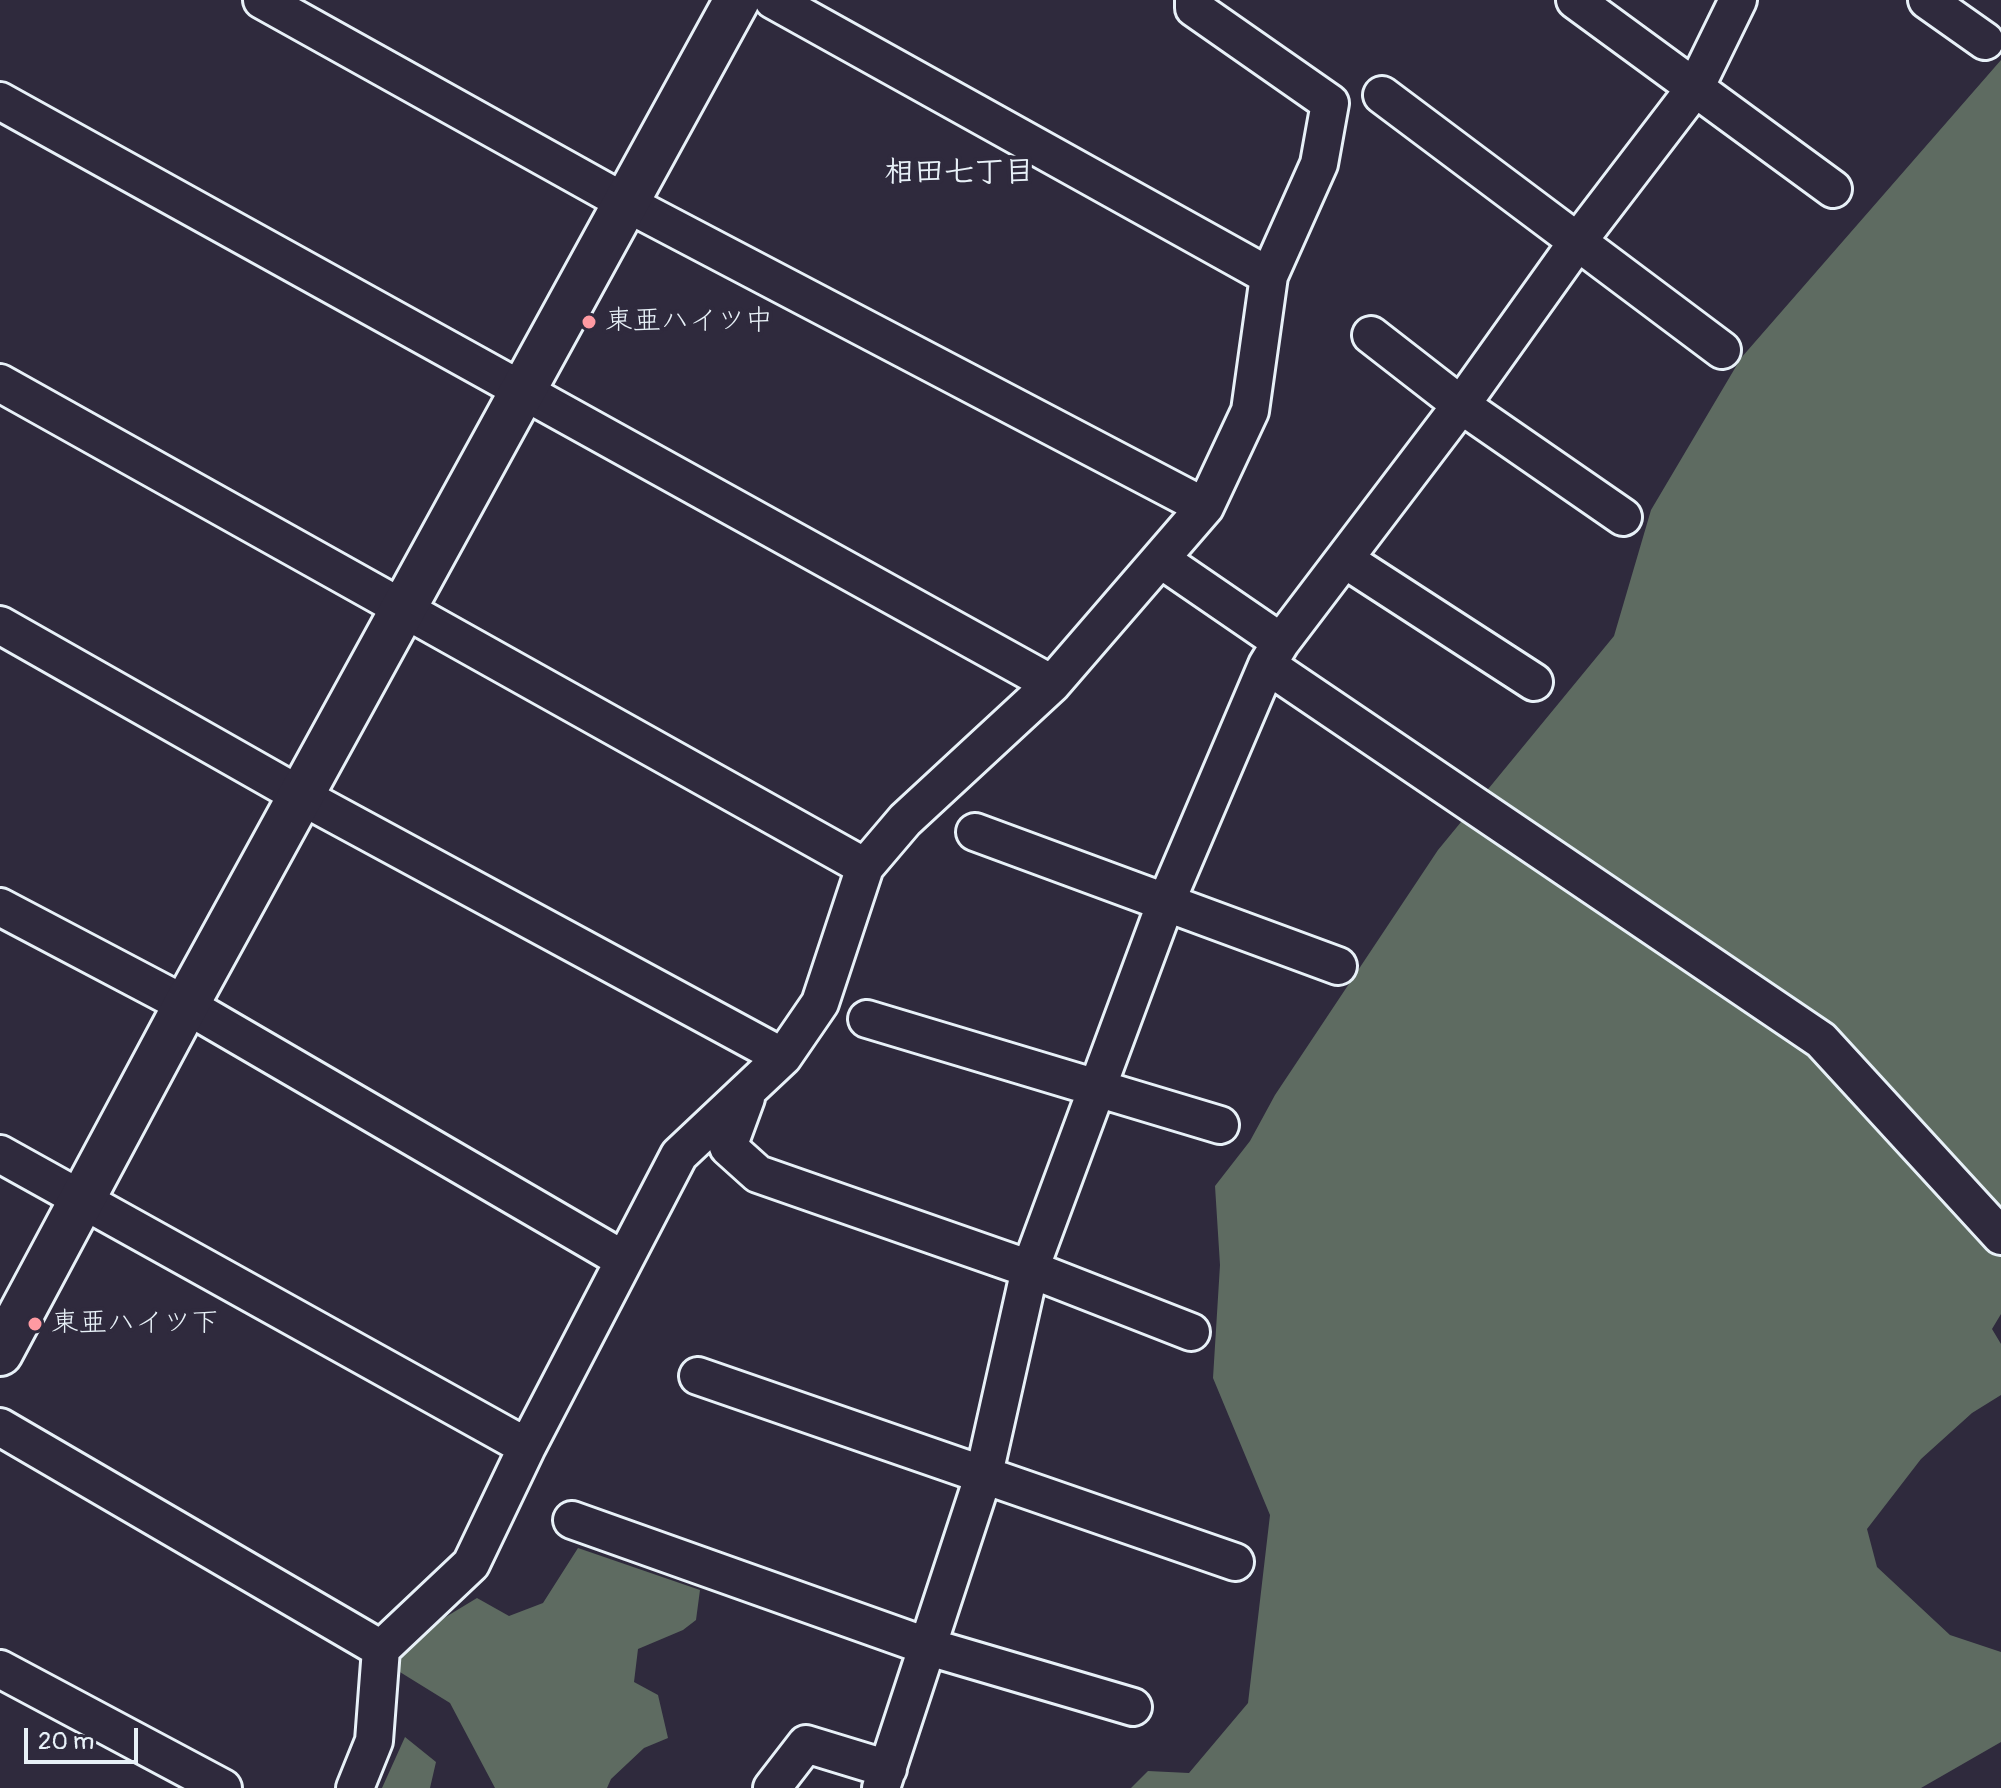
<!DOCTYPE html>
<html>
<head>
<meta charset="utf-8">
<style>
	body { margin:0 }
	#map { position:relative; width:2001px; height:1788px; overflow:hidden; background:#2f2a3d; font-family:Pangolin,sans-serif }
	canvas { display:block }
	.scale { position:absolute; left:24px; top:1728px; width:114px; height:36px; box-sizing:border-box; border:4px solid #e8f1f8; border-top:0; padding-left:10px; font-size:24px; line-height:28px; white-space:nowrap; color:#e8f1f8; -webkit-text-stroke:6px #2f2a3d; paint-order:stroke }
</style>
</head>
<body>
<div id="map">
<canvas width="2001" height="1788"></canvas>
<div class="scale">20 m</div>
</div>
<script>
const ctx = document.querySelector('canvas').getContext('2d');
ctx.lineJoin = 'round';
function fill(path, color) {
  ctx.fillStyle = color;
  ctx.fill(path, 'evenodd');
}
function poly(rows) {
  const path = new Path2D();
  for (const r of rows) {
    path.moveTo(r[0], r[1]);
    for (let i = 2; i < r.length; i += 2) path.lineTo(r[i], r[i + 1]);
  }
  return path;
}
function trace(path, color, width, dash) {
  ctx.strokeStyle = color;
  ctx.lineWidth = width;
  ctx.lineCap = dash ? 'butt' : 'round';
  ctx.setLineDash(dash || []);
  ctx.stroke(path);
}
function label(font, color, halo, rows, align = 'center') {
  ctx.font = font + ' Pangolin,"Klee One",sans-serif';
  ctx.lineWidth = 8;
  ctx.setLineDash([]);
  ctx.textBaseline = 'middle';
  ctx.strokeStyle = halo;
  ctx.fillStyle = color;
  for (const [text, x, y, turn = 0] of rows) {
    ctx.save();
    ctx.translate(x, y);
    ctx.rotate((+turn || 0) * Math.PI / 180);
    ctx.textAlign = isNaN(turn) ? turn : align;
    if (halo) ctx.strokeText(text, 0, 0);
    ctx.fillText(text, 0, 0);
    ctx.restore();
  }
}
const green = poly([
	[2001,60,2001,1314,1992,1329,2001,1344,2001,1395,1972,1413,1921,1459,1867,1529,1877,1567,1950,1635,2001,1652,2001,1742,1921,1788,1131,1788,1148,1771,1189,1773,1248,1703,1270,1515,1213,1378,1220,1265,1215,1186,1250,1141,1275,1095,1438,850,1614,636,1651,510,1741,358],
	[578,1548,700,1590,696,1620,683,1630,638,1649,634,1682,658,1695,668,1738,644,1748,611,1779,607,1788,495,1788,450,1703,395,1669,406,1641,477,1598,509,1616,543,1603],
	[405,1737,436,1762,430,1788,382,1788]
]);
const street = poly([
	[262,0,628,204,1205,507],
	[773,0,1269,276],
	[1575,0,1833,189],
	[1927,0,1985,41],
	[1382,95,1722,350],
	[0,101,1052,684],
	[1371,335,1461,405,1623,517],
	[0,383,865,867],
	[1160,559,1281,642],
	[1344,559,1534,682],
	[0,625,303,797,783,1057],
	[1267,665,1821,1040,2001,1236],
	[975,832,1338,966],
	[0,907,186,1005,624,1260],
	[867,1019,1220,1125],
	[746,1098,728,1147,758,1174,1030,1269,1191,1332],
	[0,1154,527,1447],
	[698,1376,1235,1562],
	[0,1427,381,1649],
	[572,1520,929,1647,1133,1707],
	[0,1669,223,1788],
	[355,1788,374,1741,381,1649,471,1564,527,1447,679,1155,783,1057,820,1003,865,867,905,820,1052,684,1205,507,1250,411,1269,276,1319,164,1330,103,1194,8,1194,0],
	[772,1788,806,1744,888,1769],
	[881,1788,984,1474,1030,1269,1166,902,1267,665,1281,642,1461,405,1578,241,1695,88,1738,0]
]);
const secondary = poly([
	[0,1353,186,1005,737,0]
]);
const markers = [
	[589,322,8,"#ff9aa2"],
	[35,1324,8,"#ff9aa2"]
];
const poiNames = [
	["東亜ハイツ中",605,322],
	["東亜ハイツ下",51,1324]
];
const neighbourhoodNames = [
	["相田七丁目",959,173]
];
fill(green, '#5e6b61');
trace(street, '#e8f1f8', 42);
trace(secondary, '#e8f1f8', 50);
trace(street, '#2f2a3d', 36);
trace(secondary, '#2f2a3d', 44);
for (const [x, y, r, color] of markers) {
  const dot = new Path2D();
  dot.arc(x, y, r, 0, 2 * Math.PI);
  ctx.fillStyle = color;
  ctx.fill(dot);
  trace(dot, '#2f2a3d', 3);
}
label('28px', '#e8f1f8', '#2f2a3d', poiNames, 'left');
label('bold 30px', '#e8f1f8', '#2f2a3d', neighbourhoodNames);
</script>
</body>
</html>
